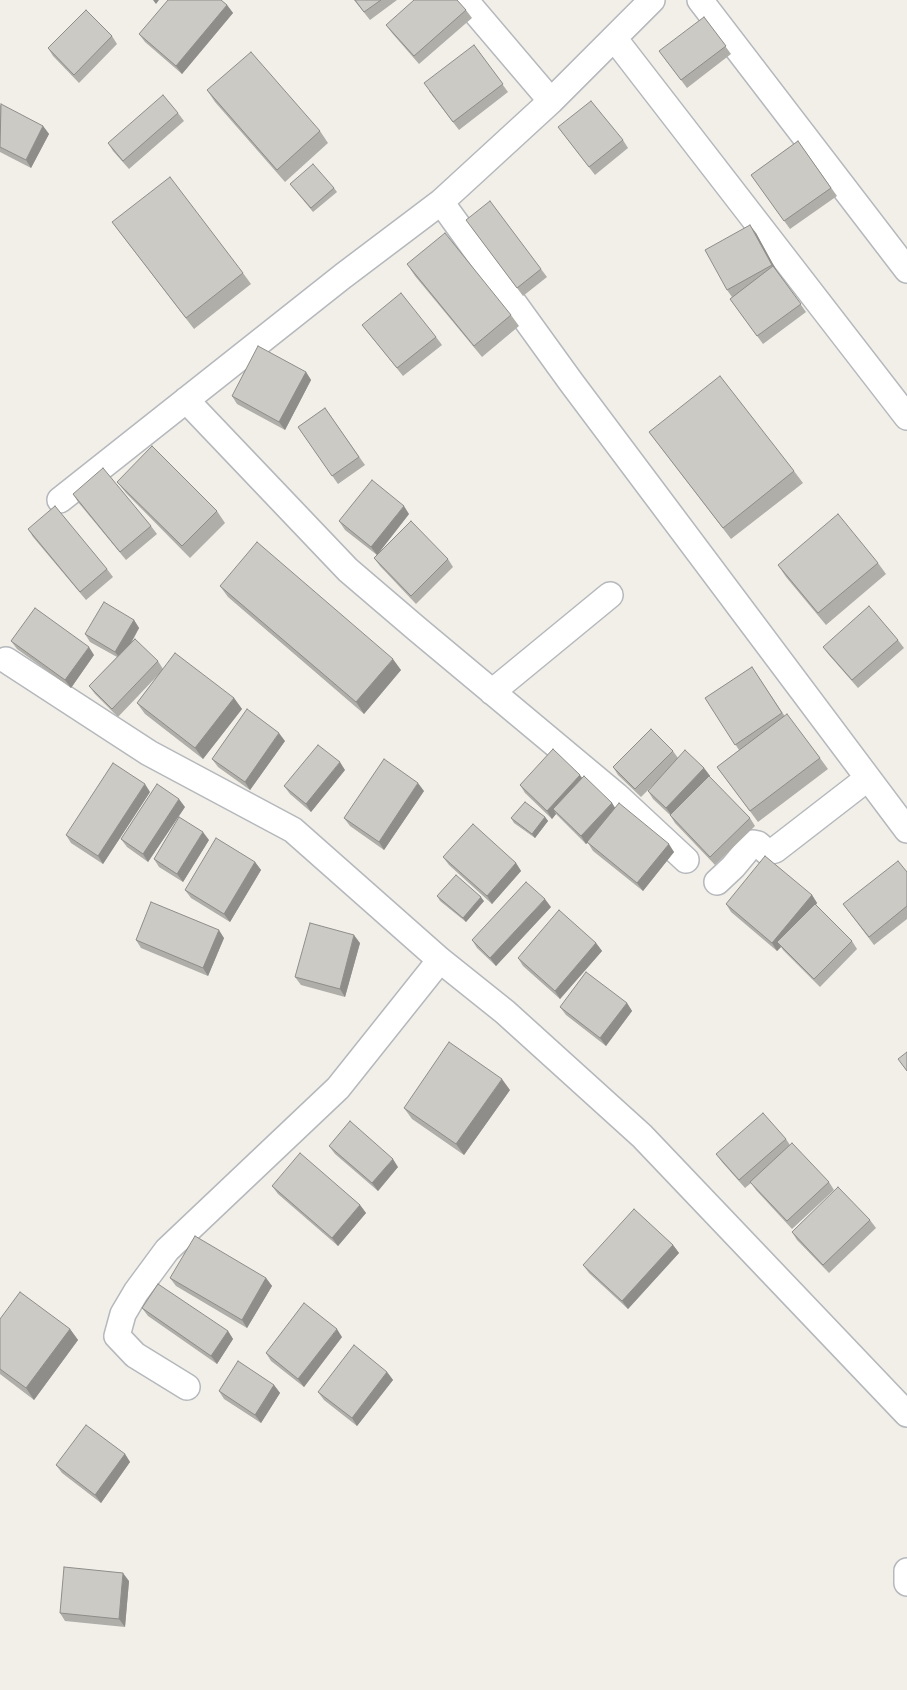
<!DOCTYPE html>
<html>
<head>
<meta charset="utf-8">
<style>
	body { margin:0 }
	canvas { display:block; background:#f1efe8 }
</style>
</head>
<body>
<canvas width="907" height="1690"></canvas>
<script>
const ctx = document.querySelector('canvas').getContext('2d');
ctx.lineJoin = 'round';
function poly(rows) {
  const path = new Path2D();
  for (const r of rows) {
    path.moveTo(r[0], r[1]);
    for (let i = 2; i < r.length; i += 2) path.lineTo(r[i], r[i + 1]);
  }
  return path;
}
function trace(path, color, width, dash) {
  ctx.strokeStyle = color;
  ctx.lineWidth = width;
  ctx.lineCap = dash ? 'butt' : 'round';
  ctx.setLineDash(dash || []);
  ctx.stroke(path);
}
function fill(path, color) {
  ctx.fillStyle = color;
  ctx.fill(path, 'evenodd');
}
const street = poly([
	[465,0,551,101],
	[700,0,907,270],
	[614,38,907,417],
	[441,202,571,382,907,830],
	[186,400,348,570,417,629,616,795,686,860],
	[60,500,343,276,441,202,551,101,652,0],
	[6,660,149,753,293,830,440,960,505,1012,642,1136,907,1414],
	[492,692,610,595],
	[717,882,733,867,753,843,758,844,767,852,775,850,868,778],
	[187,1387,135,1355,117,1336,123,1314,136,1292,167,1250,338,1088,440,960],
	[907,1571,907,1583]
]);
const wall = poly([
	[354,0,397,0,370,20],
	[227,5,233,13,182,74,145,42,139,34],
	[466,10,472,18,419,64,392,33,386,25],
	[704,17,731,54,687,88,665,59],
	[112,36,117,44,79,83,53,56,48,48],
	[474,45,508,92,459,130,429,91],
	[207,90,320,131,328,143,285,182,215,102],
	[0,105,43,126,49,134,31,168,0,152],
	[178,113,184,121,129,169,113,151,108,143],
	[558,127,623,140,628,148,595,175],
	[798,141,837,196,790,229,751,175],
	[290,184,334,188,337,192,313,212],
	[112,222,243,273,251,284,194,329],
	[472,228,541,269,547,277,523,296],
	[756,233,775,268,806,312,763,344,730,299,732,297,727,290],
	[407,264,511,315,519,326,482,357,415,276],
	[362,325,436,337,442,345,403,376],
	[306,372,311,380,285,430,237,404,232,396],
	[325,408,365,465,338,484,298,427],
	[649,432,794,471,803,483,731,539],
	[117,482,217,511,225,523,190,558,126,493],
	[73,494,151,526,157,534,126,560,78,502],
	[409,514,378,554,448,559,453,567,416,604,380,566,374,558,377,555,345,530,339,521],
	[28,529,107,569,113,577,86,600,33,537],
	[878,563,886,574,826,625,786,577,778,565],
	[220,586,401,670,364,714,228,597],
	[134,620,139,628,131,644,158,661,163,669,234,698,242,709,203,759,145,714,137,703,159,674,118,717,95,694,89,686,117,657,90,642,85,634],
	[898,640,904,648,858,688,829,655,823,647],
	[11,641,94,655,71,688,17,649],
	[752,667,784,715,820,758,828,769,758,822,717,767,739,750,705,698],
	[285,741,250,790,218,767,212,759],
	[673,751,678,758,704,768,710,776,709,777,750,818,755,826,715,865,675,823,670,815,653,799,648,791,654,784,641,797,618,775,613,767],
	[345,770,311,812,290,794,284,786],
	[582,778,612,803,615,808,674,852,643,891,593,851,588,843,586,844,556,814,552,819,525,793,520,785],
	[424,791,384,850,350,826,344,818],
	[150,792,103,864,71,843,66,835],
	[185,807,148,862,127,847,121,839],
	[545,817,548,821,535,838,514,823,511,818],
	[209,840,183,882,159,867,154,859],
	[443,857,516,863,521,871,492,904,449,865],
	[255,862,261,870,230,922,191,898,185,890],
	[907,872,907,919,874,945,843,904],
	[812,895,817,903,816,905,852,941,857,949,820,987,783,950,781,947,777,951,731,912,726,904],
	[437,896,484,901,466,922,440,901],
	[551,907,496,966,477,948,472,940],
	[224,938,208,976,141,948,136,940],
	[360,943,345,997,301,985,295,977],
	[596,943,602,951,560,999,523,966,518,958],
	[627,1003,632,1011,606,1046,566,1015,560,1007],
	[510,1090,464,1155,412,1119,404,1108],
	[786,1139,790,1145,829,1182,834,1190,792,1229,756,1190,751,1183,745,1188,722,1162,716,1154],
	[329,1146,398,1167,378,1191,335,1154],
	[272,1186,360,1205,366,1213,338,1246,278,1194],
	[870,1220,876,1228,829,1273,797,1240,792,1232],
	[673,1245,679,1253,628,1309,589,1273,583,1265],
	[170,1278,266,1278,272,1286,247,1328,176,1286],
	[142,1308,228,1331,233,1339,217,1364,148,1316],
	[0,1319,70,1329,78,1340,34,1400,0,1374],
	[342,1337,304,1387,271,1361,266,1353],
	[387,1372,393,1380,357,1426,324,1400,318,1392],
	[274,1385,280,1393,261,1423,224,1399,219,1391],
	[125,1454,130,1462,101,1503,62,1473,56,1465],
	[129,1581,125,1627,65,1621,60,1613]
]);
const shadedWall = poly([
	[153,0,159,0,156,4],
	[227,5,233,13,182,74,176,66],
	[43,126,49,134,31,168,26,160],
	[750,225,756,233,778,273,772,265],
	[306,372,311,380,285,430,279,422],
	[404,506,409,514,377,555,371,547],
	[134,620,139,628,121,660,115,652],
	[89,647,94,655,71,688,65,680],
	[393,659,401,670,364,714,356,702],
	[234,698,242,709,203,759,195,748],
	[279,733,285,741,250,790,245,782],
	[340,762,345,770,311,812,306,804],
	[704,768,710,776,672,816,666,808],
	[580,775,586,783,553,809,556,814,552,819,547,811],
	[418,783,424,791,384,850,379,842],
	[145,784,150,792,103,864,98,856],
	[179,799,185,807,148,862,143,854],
	[612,803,617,811,586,844,581,836],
	[545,817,548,821,535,838,532,834],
	[203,832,209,840,183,882,177,874],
	[669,844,674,852,643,891,637,883],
	[255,862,261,870,230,922,224,914],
	[516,863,521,871,492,904,487,896],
	[812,895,817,903,781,946,777,942,781,947,777,951,772,943],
	[481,897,484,901,466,922,463,918],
	[545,899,551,907,496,966,490,958],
	[219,930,224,938,208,976,203,968],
	[354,935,360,943,345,997,340,989],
	[596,943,602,951,560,999,555,991],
	[627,1003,632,1011,606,1046,600,1038],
	[502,1079,510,1090,464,1155,456,1144],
	[393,1159,398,1167,378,1191,372,1183],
	[360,1205,366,1213,338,1246,332,1238],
	[673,1245,679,1253,628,1309,622,1301],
	[266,1278,272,1286,247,1328,242,1320],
	[70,1329,78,1340,34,1400,26,1388],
	[337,1329,342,1337,304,1387,298,1379],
	[228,1331,233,1339,217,1364,211,1356],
	[387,1372,393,1380,357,1426,352,1418],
	[274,1385,280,1393,261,1423,255,1415],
	[125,1454,130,1462,101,1503,95,1495],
	[123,1573,129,1581,125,1627,119,1619]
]);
const building = poly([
	[168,0,221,0,227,5,176,66,139,34,168,0],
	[355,0,381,0,364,12,355,0],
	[414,0,457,0,466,10,414,56,386,25,414,0],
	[86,10,112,36,74,75,48,48,86,10],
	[704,17,726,46,681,80,659,51,704,17],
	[474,45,503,84,453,122,424,83,474,45],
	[251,52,320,131,277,170,207,90,251,52],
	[163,95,178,113,123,161,108,143,163,95],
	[591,101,623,140,589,167,558,127,591,101],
	[1,104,43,126,26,160,0,147,1,104],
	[798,141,831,188,784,221,751,175,798,141],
	[313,164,334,188,311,208,290,184,313,164],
	[170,177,243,273,186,318,112,222,170,177],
	[490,201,541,269,517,288,466,220,490,201],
	[750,225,772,265,727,290,705,250,750,225],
	[445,233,511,315,474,346,407,264,445,233],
	[773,266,801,304,757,336,730,299,773,266],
	[401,293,436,337,397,368,362,325,401,293],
	[258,346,306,372,279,422,232,396,258,346],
	[720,376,794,471,723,528,649,432,720,376],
	[325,408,359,457,332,476,298,427,325,408],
	[152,446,217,511,182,546,117,482,152,446],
	[103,468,151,526,120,552,73,494,103,468],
	[372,480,404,506,371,547,339,521,372,480],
	[55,506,107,569,80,592,28,529,55,506],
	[838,514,878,563,818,613,778,565,838,514],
	[411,521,448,559,411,596,374,558,411,521],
	[257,542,393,659,356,702,220,586,257,542],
	[104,602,134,620,115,652,85,634,104,602],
	[869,606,898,640,852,680,823,647,869,606],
	[35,608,89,647,65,680,11,641,35,608],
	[135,639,158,661,112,709,89,686,135,639],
	[175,653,234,698,195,748,137,703,175,653],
	[752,667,782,713,735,745,705,698,752,667],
	[247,709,279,733,245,782,212,759,247,709],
	[787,714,820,758,750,811,717,767,787,714],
	[651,729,673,751,635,789,613,767,651,729],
	[318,745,340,762,306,804,284,786,318,745],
	[553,749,580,775,547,811,520,785,553,749],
	[685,750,704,768,666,808,648,791,685,750],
	[384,759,418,783,379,842,344,818,384,759],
	[113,763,145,784,98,856,66,835,113,763],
	[584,776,612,803,581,836,553,809,584,776],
	[709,776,750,818,710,857,670,815,709,776],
	[157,784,179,799,143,854,121,839,157,784],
	[525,802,545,817,532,834,511,818,525,802],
	[619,803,669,844,637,883,587,842,619,803],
	[179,817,203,832,177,874,154,859,179,817],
	[473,824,516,863,487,896,443,857,473,824],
	[216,838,255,862,224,914,185,890,216,838],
	[765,856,812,895,772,943,726,904,765,856],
	[898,861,907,872,907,906,869,937,843,904,898,861],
	[456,875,481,897,463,918,437,896,456,875],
	[526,882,545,899,490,958,472,940,526,882],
	[151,902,219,930,203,968,136,940,151,902],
	[815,904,852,941,814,979,777,942,815,904],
	[559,910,596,943,555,991,518,958,559,910],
	[310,923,354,935,340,989,295,977,310,923],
	[586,972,627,1003,600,1038,560,1007,586,972],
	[449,1042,502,1079,456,1144,404,1108,449,1042],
	[907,1052,907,1071,898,1059,907,1052],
	[763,1113,786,1139,739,1180,716,1154,763,1113],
	[350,1121,393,1159,372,1183,329,1146,350,1121],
	[792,1143,829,1182,787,1221,750,1182,792,1143],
	[300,1153,360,1205,332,1238,272,1186,300,1153],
	[838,1187,870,1220,823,1265,792,1232,838,1187],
	[634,1209,673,1245,622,1301,583,1265,634,1209],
	[195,1236,266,1278,242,1320,170,1278,195,1236],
	[158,1284,228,1331,211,1356,142,1308,158,1284],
	[20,1292,70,1329,26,1388,0,1369,0,1319,20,1292],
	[304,1303,337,1329,298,1379,266,1353,304,1303],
	[354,1345,387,1372,352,1418,318,1392,354,1345],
	[238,1361,274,1385,255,1415,219,1391,238,1361],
	[86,1425,125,1454,95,1495,56,1465,86,1425],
	[64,1567,123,1573,119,1619,60,1613,64,1567]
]);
trace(street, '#b5b8bc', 28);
trace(street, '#fff', 25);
fill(wall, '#afaea9');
fill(shadedWall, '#8f8d8a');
fill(building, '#cccac5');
trace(building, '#8f8d8a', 1);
</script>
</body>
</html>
